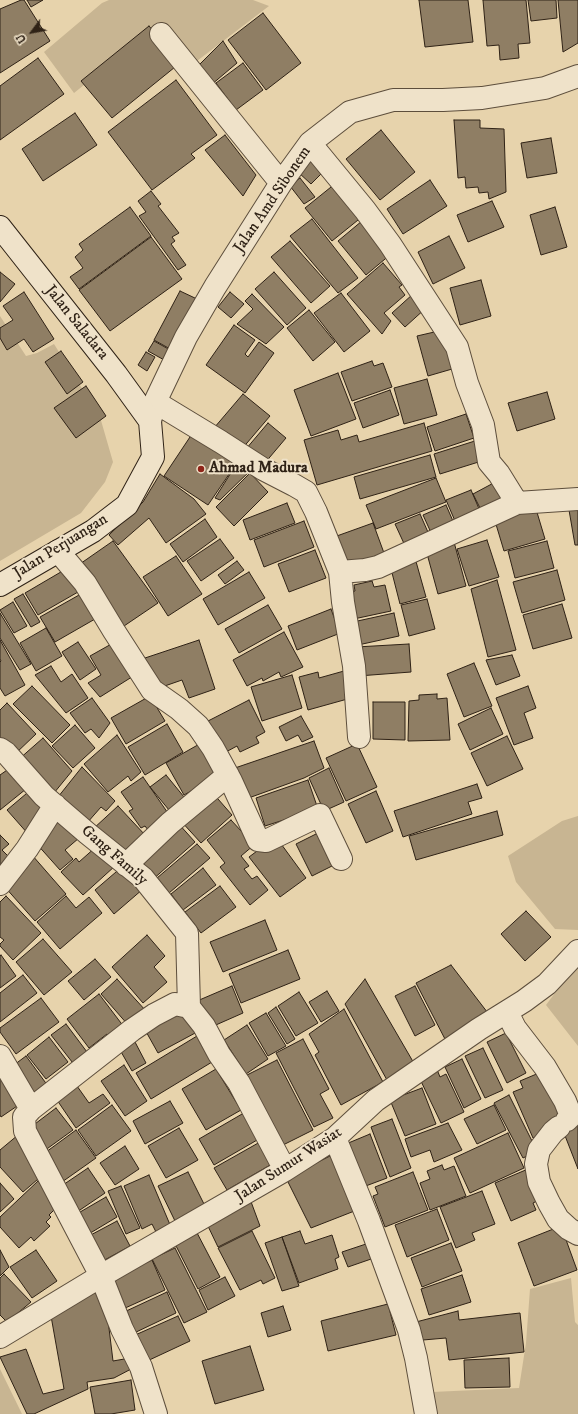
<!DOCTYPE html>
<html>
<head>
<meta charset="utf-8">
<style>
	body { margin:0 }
	#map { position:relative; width:578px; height:1414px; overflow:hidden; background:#e7d3ac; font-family:"IM FELL DW Pica",serif }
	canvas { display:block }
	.north { position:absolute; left:12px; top:12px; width:40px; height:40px; -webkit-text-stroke:3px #efe2c9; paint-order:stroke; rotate:238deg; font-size:11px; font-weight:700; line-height:16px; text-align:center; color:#2f2216 }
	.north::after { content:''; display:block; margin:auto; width:14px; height:18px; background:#2f2216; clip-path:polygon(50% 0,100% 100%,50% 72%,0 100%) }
</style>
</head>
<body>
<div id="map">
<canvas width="578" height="1414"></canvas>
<div class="north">U</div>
</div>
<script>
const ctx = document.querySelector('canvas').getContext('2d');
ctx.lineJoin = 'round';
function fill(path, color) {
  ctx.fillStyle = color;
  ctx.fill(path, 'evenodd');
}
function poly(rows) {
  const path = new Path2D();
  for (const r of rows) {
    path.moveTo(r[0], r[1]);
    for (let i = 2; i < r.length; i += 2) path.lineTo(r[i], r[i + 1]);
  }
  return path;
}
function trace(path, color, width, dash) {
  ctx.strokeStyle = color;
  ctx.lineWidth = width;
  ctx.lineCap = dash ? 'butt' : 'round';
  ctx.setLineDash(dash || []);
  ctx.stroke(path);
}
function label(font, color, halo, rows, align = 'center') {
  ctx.font = font + ' "IM FELL DW Pica",serif';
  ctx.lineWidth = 4;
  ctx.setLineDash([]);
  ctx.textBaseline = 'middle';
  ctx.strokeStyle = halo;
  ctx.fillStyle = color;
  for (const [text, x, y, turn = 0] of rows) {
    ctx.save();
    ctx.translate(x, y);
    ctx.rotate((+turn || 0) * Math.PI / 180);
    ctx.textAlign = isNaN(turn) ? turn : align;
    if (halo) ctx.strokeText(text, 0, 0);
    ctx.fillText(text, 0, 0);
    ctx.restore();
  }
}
const green = poly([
	[109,0,253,0,269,6,193,64,161,23,74,93,44,52,102,3],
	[0,316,26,356,37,353,54,344,100,417,113,462,105,482,81,513,0,561],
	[578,816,578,930,555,929,516,882,508,856,562,821],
	[578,962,578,1046,546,1005],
	[571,1278,575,1322,578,1325,578,1414,438,1414,432,1392,519,1388,526,1343,530,1289],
	[0,1369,22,1414,0,1414]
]);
const building = poly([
	[21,0,24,0,50,41,0,73,0,9,21,0],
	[27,0,43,0,31,7,27,0],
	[419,0,468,0,473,42,425,47,419,0],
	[483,0,526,0,530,43,518,44,519,58,500,60,499,45,487,46,483,0],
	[528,0,556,0,557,18,531,21,528,0],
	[558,0,578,0,578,43,563,52,558,0],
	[263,13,301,63,266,90,228,40,263,13],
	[149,26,180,63,112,118,81,81,149,26],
	[223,41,237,63,211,85,197,67,223,41],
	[38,58,64,94,0,140,0,86,38,58],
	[243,63,263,90,236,110,216,83,243,63],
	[176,80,217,135,191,154,195,158,152,190,108,132,176,80],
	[75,113,97,145,43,181,22,149,75,113],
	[454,120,480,120,480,128,504,129,506,192,489,199,488,192,479,193,478,187,466,188,465,177,458,178,454,120],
	[381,130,415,172,380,200,346,159,381,130],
	[225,135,256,175,243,196,205,150,225,135],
	[551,138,557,173,527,178,521,143,551,138],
	[311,158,325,170,311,184,298,172,311,158],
	[300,178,315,197,304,204,290,186,300,178],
	[430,180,447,206,403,234,387,209,430,180],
	[336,183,363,216,332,241,305,208,336,183],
	[151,191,161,204,158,206,179,233,172,237,175,241,171,244,186,265,178,270,139,216,146,212,138,201,151,191],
	[492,201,504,227,468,242,457,215,492,201],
	[130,207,151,236,79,289,70,277,83,268,75,257,83,250,79,244,130,207],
	[555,207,567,247,541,255,530,215,555,207],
	[312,219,358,278,338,293,290,236,312,219],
	[362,221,391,254,366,275,338,241,362,221],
	[449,236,465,268,433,284,418,252,449,236],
	[151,237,182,279,110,331,79,290,151,237],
	[290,241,330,286,311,303,271,257,290,241],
	[383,263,402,285,399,287,405,295,384,313,391,321,382,334,347,294,383,263],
	[0,272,15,284,0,302,0,272],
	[274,272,306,308,287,325,255,289,274,272],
	[481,280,491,316,460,325,450,288,481,280],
	[180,291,197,299,172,350,154,340,180,291],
	[24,292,54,339,33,352,24,339,7,350,0,338,0,328,13,320,3,306,24,292],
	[230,292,244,304,231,318,218,307,230,292],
	[341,293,370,331,344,352,314,313,341,293],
	[252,294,284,327,266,344,237,324,253,309,245,301,252,294],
	[413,294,426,308,405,327,392,313,413,294],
	[309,310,335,342,313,361,287,328,309,310],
	[234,325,255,340,245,354,248,357,259,342,274,353,245,393,206,365,234,325],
	[443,330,459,367,428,376,417,336,443,330],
	[154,341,172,351,166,361,148,351,154,341],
	[61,351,83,382,67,394,45,362,61,351],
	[146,352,155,357,147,371,138,365,146,352],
	[372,361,374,366,383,363,392,387,352,401,341,372,372,361],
	[338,373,356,419,311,436,294,390,338,373],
	[427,379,437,415,404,424,394,388,427,379],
	[86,386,106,416,76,438,54,408,86,386],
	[390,390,399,415,363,428,354,403,390,390],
	[547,392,555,419,517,431,508,403,547,392],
	[243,394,270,416,241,450,214,428,243,394],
	[466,414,474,438,435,451,427,427,466,414],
	[268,423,286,438,264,464,246,449,268,423],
	[424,423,432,451,317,485,304,440,338,430,341,440,357,435,359,442,424,423],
	[194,431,238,461,208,505,164,476,194,431],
	[478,440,485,460,440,474,434,454,478,440],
	[430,455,436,477,360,499,354,477,430,455],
	[241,457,254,467,220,500,215,498,241,457],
	[250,473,268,492,234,526,216,507,250,473],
	[160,474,194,499,206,514,166,543,149,518,118,545,109,535,143,502,160,474],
	[436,478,446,502,376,529,366,505,436,478],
	[501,479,512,501,484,516,473,494,501,479],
	[471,490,483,518,458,528,446,500,471,490],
	[287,503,295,523,250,540,243,520,287,503],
	[446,505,456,528,433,537,423,515,446,505],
	[578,508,578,545,575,545,569,510,578,508],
	[536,509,545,539,504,551,495,521,536,509],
	[420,514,431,539,407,550,395,524,420,514],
	[205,519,217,537,183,562,170,544,205,519],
	[304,521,314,547,264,567,254,540,304,521],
	[373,523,384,553,345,567,334,537,373,523],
	[220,539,234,558,201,581,187,561,220,539],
	[487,540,499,577,469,586,457,549,487,540],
	[113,541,158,603,124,626,77,566,113,541],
	[547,541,554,568,515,578,508,551,547,541],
	[454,542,466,586,438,594,426,550,454,542],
	[315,550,326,578,289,592,278,564,315,550],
	[176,556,202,594,168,616,143,577,176,556],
	[415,558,426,597,400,604,390,565,415,558],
	[237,561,244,570,225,584,218,575,237,561],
	[66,569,78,592,38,615,25,593,66,569],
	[557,570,565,600,522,613,513,582,557,570],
	[249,572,265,598,218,625,203,599,249,572],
	[497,580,516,650,488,657,471,589,497,580],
	[372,581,374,587,385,585,391,611,349,620,343,594,355,591,354,585,372,581],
	[88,590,102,615,55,642,40,617,88,590],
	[23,594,40,622,31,627,14,599,23,594],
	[427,599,435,629,409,636,401,605,427,599],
	[13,602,27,626,14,633,0,610,13,602],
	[562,604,572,638,533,649,523,615,562,604],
	[268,605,282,629,239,653,225,629,268,605],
	[331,609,335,620,338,619,343,632,297,650,288,626,331,609],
	[0,613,31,664,20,670,0,638,0,613],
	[394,613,399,636,358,645,353,622,394,613],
	[46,628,62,656,36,671,20,643,46,628],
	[284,632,303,667,281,677,279,672,263,681,262,678,247,686,233,660,284,632],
	[0,640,25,685,5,696,0,688,0,662,1,661,0,659,0,640],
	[199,640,215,689,189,698,182,680,156,689,145,658,199,640],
	[78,642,96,669,80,680,62,652,78,642],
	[115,642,135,675,100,697,88,683,101,675,90,656,115,642],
	[409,644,411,672,358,676,356,647,409,644],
	[512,655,520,676,496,685,486,660,512,655],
	[474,663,492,706,464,717,447,674,474,663],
	[51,666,61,682,72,674,88,698,66,713,35,675,51,666],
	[344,671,351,698,308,710,299,677,318,672,319,678,344,671],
	[292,675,302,708,262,721,251,687,292,675],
	[32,686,70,725,52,743,13,704,32,686],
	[528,686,536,708,524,713,533,738,514,745,496,698,528,686],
	[437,694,437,699,447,698,450,740,408,741,409,701,419,700,419,695,437,694],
	[150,696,165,721,126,744,111,718,150,696],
	[92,698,110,723,99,738,91,729,85,733,70,713,92,698],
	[249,700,265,732,256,737,259,743,240,752,237,746,224,753,208,721,249,700],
	[373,702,405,702,405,740,373,739,373,702],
	[7,703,36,734,14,755,0,740,0,710,7,703],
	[491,708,503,734,470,750,458,724,491,708],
	[301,716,313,737,302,742,298,735,286,741,279,727,301,716],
	[167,724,183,752,145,775,128,747,167,724],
	[75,725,95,748,73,768,52,746,75,725],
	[117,735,141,772,131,781,128,776,108,792,84,764,117,735],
	[507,736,523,769,487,786,471,753,507,736],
	[43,738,72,771,54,793,18,760,43,738],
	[314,741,324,768,304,778,243,800,232,769,314,741],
	[203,742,221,774,184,795,166,763,203,742],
	[357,744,377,787,346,801,326,758,357,744],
	[82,767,115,801,106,811,101,807,87,823,58,797,82,767],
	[10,768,26,789,0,810,0,775,10,768],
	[329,768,344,802,324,811,309,778,329,768],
	[166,775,189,803,174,816,150,787,166,775],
	[143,777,172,819,151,834,145,826,141,828,129,811,133,809,121,792,143,777],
	[308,780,318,809,265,826,256,798,308,780],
	[477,784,482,798,468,802,472,814,403,837,394,811,477,784],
	[33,788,50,808,29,835,7,810,33,788],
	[211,791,232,815,201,843,180,820,211,791],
	[376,791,393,831,366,843,348,804,376,791],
	[118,806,146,836,123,857,93,829,118,806],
	[55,811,79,838,65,850,73,859,60,870,35,842,55,811],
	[497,811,503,835,416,860,409,836,497,811],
	[231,820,254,845,241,856,249,866,244,869,252,879,257,876,268,890,250,905,220,867,225,863,207,840,231,820],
	[177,822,195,842,151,881,133,861,177,822],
	[322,831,338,863,312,876,296,844,322,831],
	[0,835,9,844,2,850,10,858,0,868,0,835],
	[276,837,306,878,280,897,249,857,276,837],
	[197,844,210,858,169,893,157,878,197,844],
	[97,846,115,866,83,895,61,872,76,858,79,862,97,846],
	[32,855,66,894,35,921,4,886,32,855],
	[123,866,143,889,114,914,95,890,123,866],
	[203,868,216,885,183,910,171,894,203,868],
	[220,886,236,907,201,933,185,912,220,886],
	[6,896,41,933,13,960,0,946,0,944,4,940,0,937,0,902,6,896],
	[66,896,76,908,89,897,102,913,60,949,37,922,66,896],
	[526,911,551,937,525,961,501,934,526,911],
	[265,920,277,950,223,972,210,942,265,920],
	[147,935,165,956,154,967,167,982,143,1003,112,967,147,935],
	[43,939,72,972,44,995,16,962,43,939],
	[288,950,300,979,241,1003,229,974,288,950],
	[1,955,16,976,0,988,0,956,1,955],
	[95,959,111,977,84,1000,68,981,95,959],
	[451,965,491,1017,446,1041,416,983,451,965],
	[23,975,37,993,0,1022,0,993,23,975],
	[117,979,146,1011,129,1026,101,994,117,979],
	[365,979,415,1065,387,1080,345,1004,365,979],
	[232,986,243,1013,209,1028,197,1001,232,986],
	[415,986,435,1025,415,1036,395,996,415,986],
	[327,991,339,1011,321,1022,309,1002,327,991],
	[299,992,318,1023,296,1036,278,1006,299,992],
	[99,994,124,1027,110,1037,107,1034,89,1048,67,1019,99,994],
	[41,998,59,1022,16,1054,0,1032,0,1028,41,998],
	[183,1007,197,1032,158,1053,144,1028,183,1007],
	[276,1007,295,1039,287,1044,268,1013,276,1007],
	[344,1009,383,1082,341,1105,315,1055,319,1052,309,1034,344,1009],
	[266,1013,286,1046,268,1056,249,1023,266,1013],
	[66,1024,90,1056,76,1067,51,1035,66,1024],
	[247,1025,268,1059,246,1074,224,1040,247,1025],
	[202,1033,217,1059,151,1099,136,1073,202,1033],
	[506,1033,526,1073,507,1083,487,1042,506,1033],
	[49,1037,68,1062,46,1079,27,1055,49,1037],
	[303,1039,329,1089,320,1094,333,1118,314,1127,276,1053,303,1039],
	[135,1042,146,1063,132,1071,120,1050,135,1042],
	[483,1048,503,1090,485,1098,465,1056,483,1048],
	[26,1056,48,1086,32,1098,10,1068,26,1056],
	[462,1059,481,1099,464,1108,445,1067,462,1059],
	[277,1060,313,1130,277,1148,241,1078,277,1060],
	[124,1065,147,1101,125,1116,101,1081,124,1065],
	[436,1067,440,1077,446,1074,464,1112,441,1123,418,1075,436,1067],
	[0,1069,23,1102,1,1117,0,1115,0,1069],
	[216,1069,241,1110,206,1130,182,1089,216,1069],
	[546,1070,569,1123,533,1138,513,1092,523,1088,520,1081,546,1070],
	[77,1086,89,1103,103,1094,110,1103,76,1128,57,1100,77,1086],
	[422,1088,436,1124,405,1136,390,1100,422,1088],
	[509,1095,537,1151,523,1158,494,1103,509,1095],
	[170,1101,183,1123,145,1144,133,1121,170,1101],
	[112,1105,131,1131,96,1156,78,1130,112,1105],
	[494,1105,506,1130,477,1144,464,1119,494,1105],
	[56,1108,73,1130,44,1151,27,1130,56,1108],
	[249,1110,264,1136,214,1165,199,1139,249,1110],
	[392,1119,411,1168,390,1177,371,1127,392,1119],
	[578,1121,578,1169,562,1128,578,1121],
	[448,1123,462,1150,434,1162,430,1150,411,1157,405,1139,448,1123],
	[179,1128,198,1160,166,1178,148,1146,179,1128],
	[76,1130,96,1158,62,1182,42,1155,76,1130],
	[508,1133,524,1168,470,1193,454,1158,508,1133],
	[370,1134,387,1178,363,1187,346,1144,370,1134],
	[18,1135,45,1173,23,1192,0,1167,0,1150,18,1135],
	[260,1142,272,1164,227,1190,214,1168,260,1142],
	[125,1146,139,1169,115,1185,100,1163,125,1146],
	[332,1155,357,1210,311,1228,286,1178,332,1155],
	[442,1165,444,1170,454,1166,466,1196,430,1210,420,1183,430,1179,427,1171,442,1165],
	[88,1168,105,1193,77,1212,60,1187,88,1168],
	[528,1169,541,1199,533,1203,536,1210,511,1221,495,1183,528,1169],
	[188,1172,205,1206,175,1221,158,1186,188,1172],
	[413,1172,428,1210,385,1227,373,1196,378,1194,375,1187,413,1172],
	[149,1175,171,1227,157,1234,152,1224,142,1229,124,1186,149,1175],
	[38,1181,59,1205,49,1215,51,1217,46,1222,50,1226,34,1241,31,1237,19,1248,0,1227,0,1217,38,1181],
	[0,1183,14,1199,0,1212,0,1183],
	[121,1186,140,1228,126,1234,108,1191,121,1186],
	[482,1191,495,1224,472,1233,475,1240,456,1248,440,1207,482,1191],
	[106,1197,117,1217,87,1235,75,1215,106,1197],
	[250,1199,260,1226,218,1247,206,1222,250,1199],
	[437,1209,449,1240,407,1257,395,1225,437,1209],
	[117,1221,130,1246,101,1262,87,1237,117,1221],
	[561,1226,577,1270,534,1286,518,1243,561,1226],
	[195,1229,220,1277,198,1289,173,1240,195,1229],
	[252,1231,275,1278,263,1284,261,1280,240,1290,218,1248,252,1231],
	[300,1231,305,1244,332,1235,339,1257,335,1259,338,1269,299,1283,282,1237,300,1231],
	[282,1237,299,1286,282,1291,265,1243,282,1237],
	[369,1243,374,1258,348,1267,342,1252,369,1243],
	[451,1243,462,1271,422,1287,411,1258,451,1243],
	[175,1248,207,1312,184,1323,152,1259,175,1248],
	[0,1250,9,1267,0,1276,0,1250],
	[36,1250,57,1281,32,1298,10,1267,36,1250],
	[152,1260,165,1290,123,1309,109,1280,152,1260],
	[4,1274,31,1302,7,1322,0,1315,0,1278,4,1274],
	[462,1275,471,1302,429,1315,421,1289,462,1275],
	[225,1277,235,1296,208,1310,199,1290,225,1277],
	[95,1291,108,1320,113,1361,130,1358,133,1368,114,1378,87,1382,88,1389,34,1414,27,1414,0,1357,26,1349,43,1394,64,1389,51,1316,95,1291],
	[167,1292,176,1313,132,1334,122,1313,167,1292],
	[388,1304,396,1335,328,1351,321,1321,388,1304],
	[283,1306,291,1330,268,1337,261,1313,283,1306],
	[458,1311,459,1320,520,1313,524,1352,449,1360,446,1338,423,1340,416,1322,458,1311],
	[178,1316,190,1341,145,1362,133,1336,178,1316],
	[250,1346,264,1390,215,1404,202,1361,250,1346],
	[509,1358,510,1387,465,1388,464,1360,509,1358],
	[131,1380,135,1410,111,1414,95,1414,90,1387,131,1380]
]);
const street = poly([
	[161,34,281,183],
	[310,143,365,210,390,244,457,347,467,383,483,425,489,462,499,474,517,503,578,499],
	[155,402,221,442,263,469,294,485,306,492,316,512,340,572,365,570,378,567,517,503],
	[150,421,155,402,186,337,215,287,281,183,310,143,350,112,393,100,443,100,482,98,545,88,578,76],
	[58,551,85,583,114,631,152,690,179,709,198,726,213,748,231,781,258,840,266,841,320,815,341,859],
	[340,572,343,602,354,666,359,737],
	[0,749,6,753,44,796,87,833,143,878,187,933,189,1007],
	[126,865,170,823,228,775],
	[0,884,27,849,55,805],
	[507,1012,515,1028,545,1067,565,1101,571,1116,567,1120],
	[0,1056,31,1109],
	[559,1127,553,1132,539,1150,536,1164,539,1182,549,1203,558,1219,569,1229,578,1234],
	[335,1138,369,1221,409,1330,416,1358,426,1414],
	[0,1337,101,1276,285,1170,335,1138,376,1100,479,1029,524,1001,547,984,578,951],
	[156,1414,141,1367,122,1329,101,1276,25,1131,24,1117,31,1109,132,1030,154,1015,175,1004,189,1007,204,1026,219,1054,239,1083,285,1170]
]);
const secondary = poly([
	[0,227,116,374,150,421,153,457,127,505,93,531,0,585]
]);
const markers = [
	[201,469,4,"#8f2418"]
];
const streetNames = [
	["Jalan Amd Sibonem",273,200,-56],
	["Jalan Saladara",76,323,51],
	["Jalan Perjuangan",61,547,-32],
	["Gang Family",114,856,41],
	["Jalan Sumur Wasiat",289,1165,-33]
];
const poiNames = [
	["Ahmad Madura",209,469]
];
fill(green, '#c8b592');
fill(building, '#8f7e64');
trace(building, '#2f2216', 1);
trace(street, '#5d4e3c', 24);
trace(secondary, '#2f2216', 24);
trace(street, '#efe2c9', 22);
trace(secondary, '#efe2c9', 22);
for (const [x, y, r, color] of markers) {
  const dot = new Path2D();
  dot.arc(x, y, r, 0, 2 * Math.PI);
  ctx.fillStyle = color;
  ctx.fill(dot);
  trace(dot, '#efe2c9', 1.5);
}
label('16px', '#2f2216', '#efe2c9', streetNames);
label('bold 16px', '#2f2216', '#efe2c9', poiNames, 'left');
</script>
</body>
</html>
